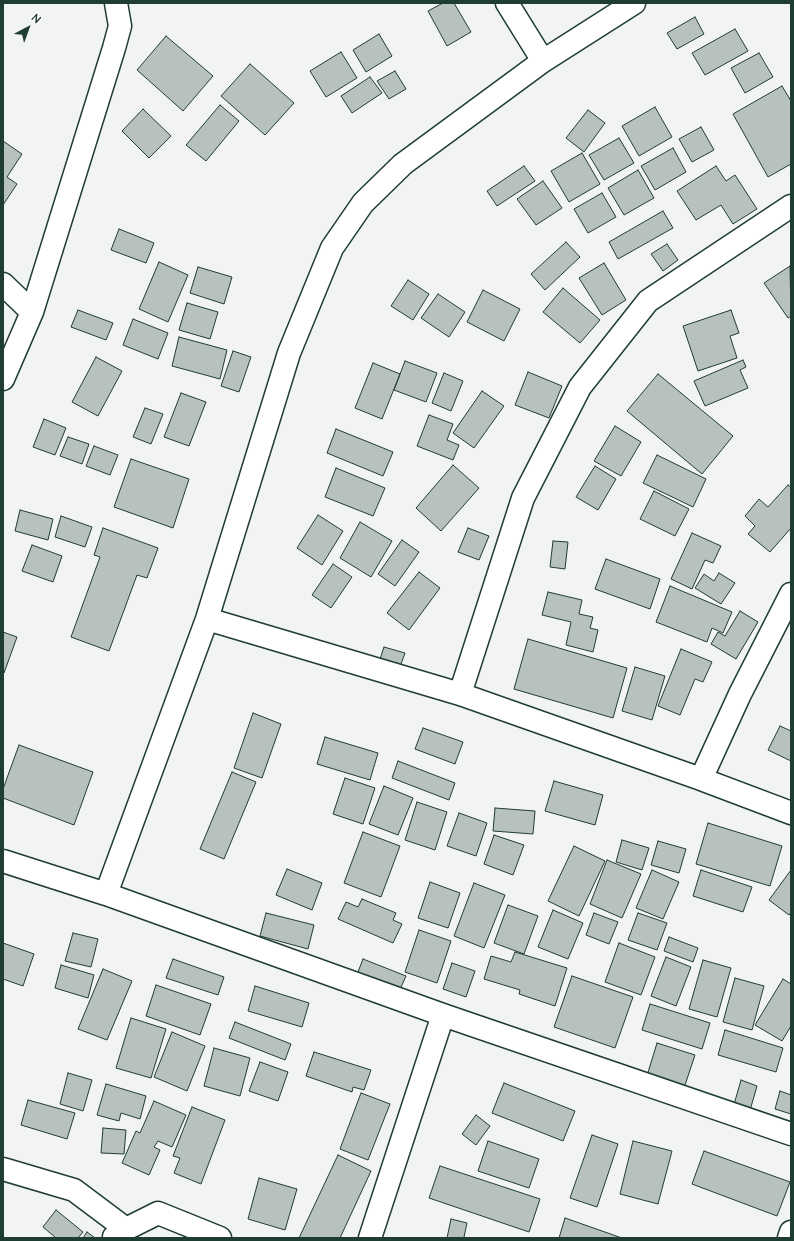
<!DOCTYPE html>
<html>
<head>
<meta charset="utf-8">
<style>
	body { margin:0 }
	#map { position:relative; width:794px; height:1241px; overflow:hidden; background:#f2f3f3; font-family:"Architects Daughter",sans-serif }
	canvas { display:block }
	.frame { position:absolute; inset:0; border:4px solid #1f3d34; pointer-events:none }
	.north { position:absolute; left:8px; top:8px; width:40px; height:40px; -webkit-text-stroke:3px #fff; paint-order:stroke; rotate:41deg; font-size:11px; font-weight:700; line-height:16px; text-align:center; color:#1f3d34 }
	.north::after { content:''; display:block; margin:auto; width:14px; height:18px; background:#1f3d34; clip-path:polygon(50% 0,100% 100%,50% 72%,0 100%) }
</style>
</head>
<body>
<div id="map">
<canvas width="794" height="1241"></canvas>
<div class="frame"></div>
<div class="north">N</div>
</div>
<script>
const ctx = document.querySelector('canvas').getContext('2d');
ctx.lineJoin = 'round';
function fill(path, color) {
  ctx.fillStyle = color;
  ctx.fill(path, 'evenodd');
}
function poly(rows) {
  const path = new Path2D();
  for (const r of rows) {
    path.moveTo(r[0], r[1]);
    for (let i = 2; i < r.length; i += 2) path.lineTo(r[i], r[i + 1]);
  }
  return path;
}
function trace(path, color, width, dash) {
  ctx.strokeStyle = color;
  ctx.lineWidth = width;
  ctx.lineCap = dash ? 'butt' : 'round';
  ctx.setLineDash(dash || []);
  ctx.stroke(path);
}
const building = poly([
	[443,3,454,3,471,32,447,46,428,11,443,3],
	[695,17,704,34,677,49,667,33,695,17],
	[735,29,748,51,705,75,692,53,735,29],
	[379,34,392,56,366,72,353,50,379,34],
	[166,36,213,76,183,111,137,70,166,36],
	[341,52,357,78,326,97,310,71,341,52],
	[759,53,773,77,745,93,731,68,759,53],
	[250,64,294,103,265,135,221,96,250,64],
	[395,71,406,89,389,99,377,81,395,71],
	[370,77,382,93,352,113,341,96,370,77],
	[782,86,791,101,791,164,768,177,733,114,782,86],
	[220,105,239,121,206,161,186,145,220,105],
	[655,107,672,137,639,156,622,126,655,107],
	[143,109,171,136,149,158,122,131,143,109],
	[588,110,605,123,584,152,566,138,588,110],
	[701,127,714,150,692,162,679,139,701,127],
	[619,138,634,163,604,180,589,155,619,138],
	[3,141,22,154,7,177,17,184,3,205,3,141],
	[673,148,686,172,655,190,641,166,673,148],
	[582,153,600,184,569,202,551,171,582,153],
	[524,166,535,181,497,206,487,191,524,166],
	[716,166,726,181,735,175,757,209,733,224,721,205,696,220,677,191,716,166],
	[638,170,654,198,624,215,608,188,638,170],
	[543,181,562,208,536,225,517,199,543,181],
	[602,193,616,217,588,233,574,209,602,193],
	[663,211,673,228,618,259,609,242,663,211],
	[119,229,154,243,146,263,111,250,119,229],
	[566,242,580,257,545,290,531,274,566,242],
	[667,244,678,260,663,271,651,254,667,244],
	[159,262,188,275,168,322,139,309,159,262],
	[604,263,626,300,602,315,579,278,604,263],
	[790,266,791,316,788,318,764,283,790,266],
	[198,267,232,277,224,304,190,293,198,267],
	[408,280,429,294,413,320,391,306,408,280],
	[563,288,600,320,580,343,543,312,563,288],
	[483,290,520,309,504,341,467,322,483,290],
	[438,294,465,312,449,337,421,318,438,294],
	[187,303,218,312,210,339,179,330,187,303],
	[78,310,113,323,106,340,71,327,78,310],
	[731,310,739,333,730,336,737,358,698,371,683,326,731,310],
	[133,319,168,333,158,359,123,345,133,319],
	[179,337,227,350,220,379,172,366,179,337],
	[233,351,251,357,239,392,221,386,233,351],
	[96,357,122,371,98,416,72,402,96,357],
	[743,360,746,367,740,370,748,388,705,406,694,381,743,360],
	[405,361,437,373,426,402,394,390,405,361],
	[373,363,400,374,382,419,355,408,373,363],
	[528,372,562,386,549,418,515,405,528,372],
	[444,373,463,381,451,411,432,403,444,373],
	[658,374,733,436,702,474,627,411,658,374],
	[482,391,504,406,474,448,453,433,482,391],
	[181,393,206,402,189,446,164,437,181,393],
	[145,408,163,414,151,444,133,437,145,408],
	[429,415,453,424,447,440,459,445,453,460,417,446,429,415],
	[44,419,66,428,55,455,33,447,44,419],
	[615,426,641,442,621,476,594,461,615,426],
	[336,429,393,452,383,476,327,453,336,429],
	[68,437,89,444,82,464,60,456,68,437],
	[94,446,118,455,110,475,86,466,94,446],
	[657,455,706,479,693,507,643,483,657,455],
	[131,459,189,479,173,528,114,507,131,459],
	[453,465,479,488,441,531,416,508,453,465],
	[595,466,616,479,598,510,576,497,595,466],
	[336,468,385,488,373,516,325,497,336,468],
	[788,485,791,487,791,528,770,552,748,534,755,526,745,516,759,499,768,507,788,485],
	[654,491,689,509,675,536,640,519,654,491],
	[20,510,53,519,48,540,15,531,20,510],
	[318,515,343,531,322,565,297,548,318,515],
	[61,516,92,527,85,547,55,537,61,516],
	[360,522,392,541,371,577,340,558,360,522],
	[103,528,158,548,147,578,137,575,109,651,71,637,100,557,94,555,103,528],
	[468,528,489,536,479,560,458,552,468,528],
	[692,533,721,546,713,563,705,560,692,589,671,579,692,533],
	[402,540,419,552,395,586,378,574,402,540],
	[553,541,568,542,565,569,550,567,553,541],
	[32,545,62,556,53,582,22,571,32,545],
	[606,559,660,579,650,609,595,589,606,559],
	[333,564,352,577,331,608,312,595,333,564],
	[419,572,440,588,409,630,387,613,419,572],
	[719,573,735,583,721,604,695,588,704,574,714,581,719,573],
	[670,586,732,612,723,633,712,628,707,642,656,622,670,586],
	[548,592,582,600,579,614,593,617,590,628,598,630,593,652,566,645,571,622,542,615,548,592],
	[740,611,758,622,736,659,711,644,718,632,725,636,740,611],
	[3,632,17,637,4,673,3,672,3,632],
	[528,639,627,668,613,718,514,689,528,639],
	[384,647,405,653,400,667,379,662,384,647],
	[681,649,712,662,703,682,695,679,680,715,658,706,681,649],
	[635,667,665,676,652,720,622,711,635,667],
	[253,713,281,724,262,778,234,768,253,713],
	[780,726,791,731,791,761,768,750,780,726],
	[423,728,463,742,455,764,415,749,423,728],
	[325,737,378,753,370,780,317,764,325,737],
	[19,745,93,772,74,825,3,798,3,789,19,745],
	[398,761,455,783,449,800,392,778,398,761],
	[232,772,256,782,224,859,200,849,232,772],
	[345,778,375,788,363,824,333,814,345,778],
	[554,781,603,795,595,825,545,811,554,781],
	[384,786,413,798,398,835,369,824,384,786],
	[417,802,447,812,435,850,405,840,417,802],
	[495,808,535,811,533,834,493,831,495,808],
	[459,813,487,823,476,856,447,846,459,813],
	[708,823,782,846,770,886,696,864,708,823],
	[363,832,400,846,381,897,344,883,363,832],
	[494,835,524,845,513,875,484,864,494,835],
	[622,840,649,848,642,870,616,862,622,840],
	[658,841,686,849,679,873,651,865,658,841],
	[574,846,605,861,579,916,548,901,574,846],
	[607,860,641,874,622,918,590,904,607,860],
	[287,869,322,883,312,910,276,895,287,869],
	[652,870,679,882,663,919,636,908,652,870],
	[701,870,752,887,743,912,693,896,701,870],
	[791,870,791,912,789,915,769,900,791,870],
	[430,882,460,893,448,928,418,918,430,882],
	[474,883,505,895,484,948,454,936,474,883],
	[362,899,396,913,393,920,402,924,393,943,338,919,346,902,358,907,362,899],
	[508,905,538,916,524,954,494,943,508,905],
	[553,910,583,923,568,959,538,947,553,910],
	[266,913,314,925,308,949,260,936,266,913],
	[594,913,618,922,609,944,586,935,594,913],
	[638,913,667,923,657,950,628,940,638,913],
	[419,930,451,941,437,983,405,972,419,930],
	[73,933,98,939,91,967,65,961,73,933],
	[669,937,698,948,693,962,664,951,669,937],
	[3,943,34,954,23,986,3,979,3,943],
	[619,943,655,957,641,995,605,982,619,943],
	[515,952,567,968,555,1006,519,994,520,990,484,979,491,956,511,962,515,952],
	[666,957,691,967,676,1006,651,996,666,957],
	[173,959,224,977,218,995,166,978,173,959],
	[363,959,406,976,398,994,356,977,363,959],
	[703,960,731,968,717,1017,689,1009,703,960],
	[452,963,475,971,466,997,443,989,452,963],
	[61,965,94,975,88,998,55,988,61,965],
	[103,969,132,981,107,1040,78,1029,103,969],
	[572,976,633,997,615,1048,554,1027,572,976],
	[735,978,764,986,752,1030,723,1022,735,978],
	[783,979,791,984,791,1026,782,1041,755,1025,783,979],
	[156,985,211,1004,200,1035,146,1016,156,985],
	[255,986,309,1003,302,1027,248,1011,255,986],
	[650,1004,710,1023,702,1049,642,1030,650,1004],
	[131,1018,166,1029,151,1078,116,1068,131,1018],
	[235,1022,291,1044,285,1060,229,1038,235,1022],
	[725,1030,783,1048,776,1072,718,1055,725,1030],
	[172,1032,205,1046,187,1091,154,1077,172,1032],
	[657,1043,695,1055,683,1091,646,1079,657,1043],
	[214,1048,250,1058,240,1096,204,1086,214,1048],
	[314,1052,371,1070,364,1090,353,1087,352,1092,306,1076,314,1052],
	[260,1062,288,1072,278,1101,249,1091,260,1062],
	[68,1073,92,1080,83,1111,60,1104,68,1073],
	[741,1080,757,1086,749,1114,733,1108,741,1080],
	[504,1083,575,1111,563,1141,492,1113,504,1083],
	[106,1084,146,1096,140,1119,121,1113,119,1121,97,1115,106,1084],
	[780,1091,791,1095,791,1114,775,1109,780,1091],
	[361,1093,390,1104,368,1160,340,1149,361,1093],
	[28,1100,75,1113,67,1139,21,1125,28,1100],
	[154,1101,186,1115,172,1147,158,1141,154,1147,160,1150,149,1175,122,1163,136,1131,140,1133,154,1101],
	[192,1107,225,1120,201,1184,174,1173,180,1158,173,1156,192,1107],
	[476,1115,490,1126,476,1145,462,1134,476,1115],
	[103,1128,126,1130,124,1154,101,1153,103,1128],
	[592,1135,618,1144,597,1207,570,1198,592,1135],
	[488,1141,539,1159,529,1188,478,1171,488,1141],
	[633,1141,672,1151,658,1204,620,1194,633,1141],
	[704,1151,790,1182,777,1216,692,1184,704,1151],
	[338,1155,371,1171,340,1238,299,1238,338,1155],
	[440,1166,540,1199,529,1232,429,1198,440,1166],
	[259,1178,297,1189,285,1230,248,1219,259,1178],
	[56,1210,83,1232,78,1238,56,1238,43,1227,56,1210],
	[565,1218,622,1238,559,1238,565,1218],
	[451,1219,467,1223,464,1237,466,1238,447,1238,451,1219],
	[87,1232,95,1238,83,1238,87,1232]
]);
const minor = poly([
	[507,3,543,61],
	[3,284,32,312],
	[3,379,32,312,114,48,120,26,116,3],
	[207,619,460,694,701,779,791,813],
	[460,694,523,498,580,387,648,301,791,206],
	[701,779,740,694,791,594],
	[3,861,106,894,443,1015,791,1134],
	[106,894,207,619,289,353,332,248,363,203,403,164,543,61,634,3],
	[3,1169,74,1190,126,1229],
	[114,1237,126,1229,158,1213,220,1238],
	[370,1238,443,1015],
	[789,1238,791,1232]
]);
fill(building, '#b7c1bd');
trace(building, '#1f3d34', 1);
trace(minor, '#1f3d34', 25);
trace(minor, '#fff', 22);
</script>
</body>
</html>
